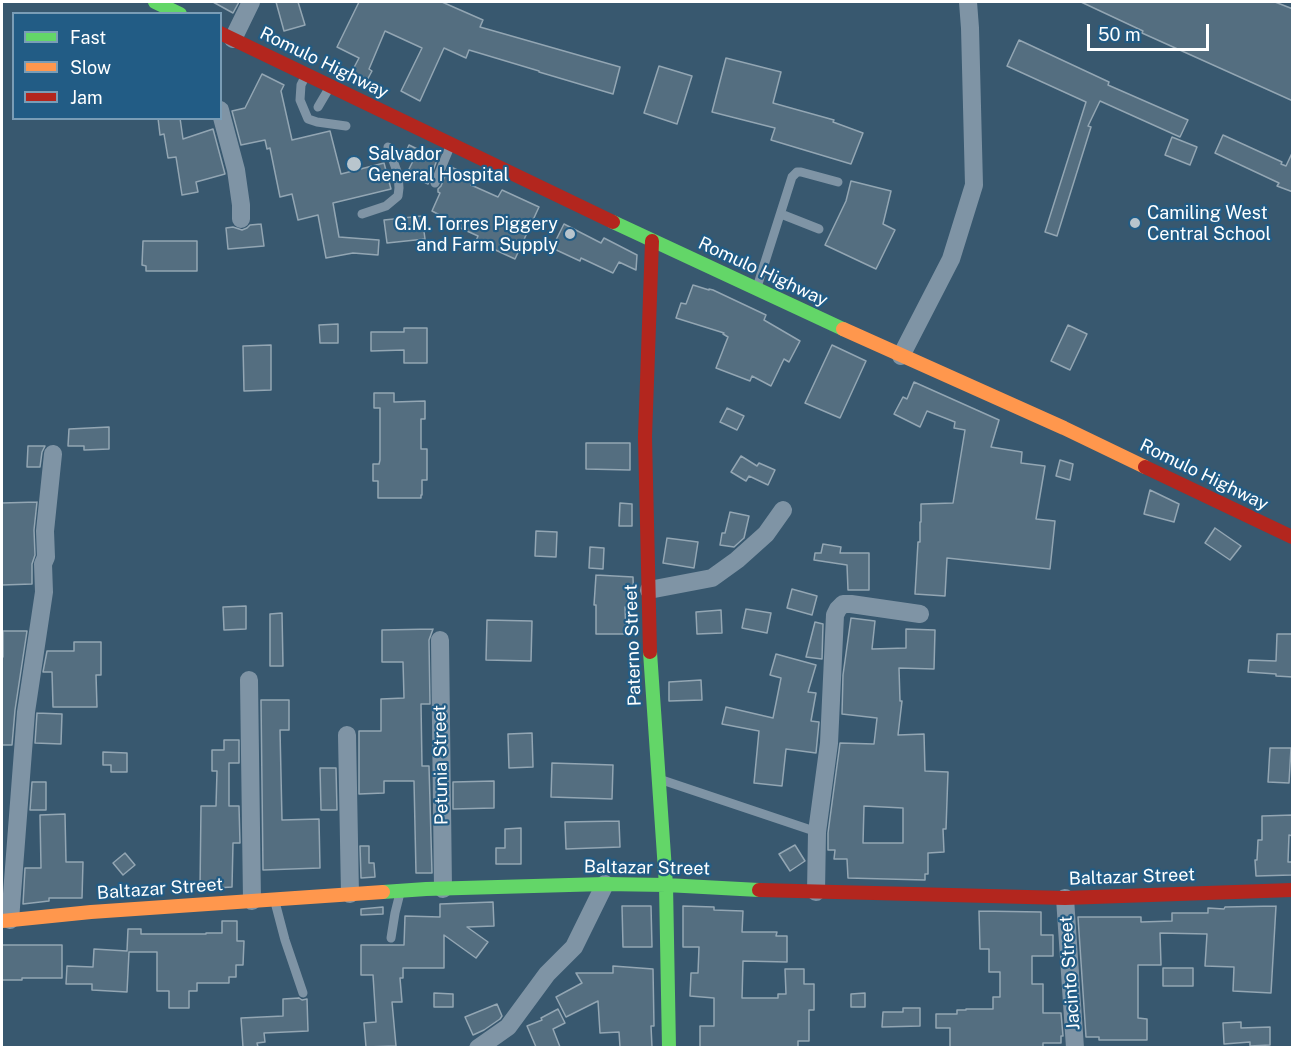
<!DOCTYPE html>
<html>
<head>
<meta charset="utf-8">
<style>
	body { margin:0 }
	#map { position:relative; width:1294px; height:1049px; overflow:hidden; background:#38586f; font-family:"Public Sans",sans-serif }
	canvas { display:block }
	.frame { position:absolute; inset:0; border:3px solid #fff; pointer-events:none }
	.legend { position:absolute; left:12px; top:12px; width:210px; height:108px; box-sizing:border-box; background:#225c85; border:2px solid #7a9db6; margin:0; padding:8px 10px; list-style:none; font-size:18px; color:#fff }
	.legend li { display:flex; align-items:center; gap:12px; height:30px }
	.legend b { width:30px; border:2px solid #7a9db6 }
	.scale { position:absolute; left:1087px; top:24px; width:122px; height:27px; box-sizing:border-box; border:3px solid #fff; border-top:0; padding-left:8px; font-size:18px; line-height:21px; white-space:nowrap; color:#fff; -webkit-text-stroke:4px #225c85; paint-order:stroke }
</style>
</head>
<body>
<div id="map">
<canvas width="1294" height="1049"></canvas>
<div class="frame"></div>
<ul class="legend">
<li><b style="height:8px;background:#63d668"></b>Fast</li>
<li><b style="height:8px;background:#ff974d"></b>Slow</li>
<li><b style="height:8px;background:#b3261e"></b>Jam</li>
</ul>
<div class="scale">50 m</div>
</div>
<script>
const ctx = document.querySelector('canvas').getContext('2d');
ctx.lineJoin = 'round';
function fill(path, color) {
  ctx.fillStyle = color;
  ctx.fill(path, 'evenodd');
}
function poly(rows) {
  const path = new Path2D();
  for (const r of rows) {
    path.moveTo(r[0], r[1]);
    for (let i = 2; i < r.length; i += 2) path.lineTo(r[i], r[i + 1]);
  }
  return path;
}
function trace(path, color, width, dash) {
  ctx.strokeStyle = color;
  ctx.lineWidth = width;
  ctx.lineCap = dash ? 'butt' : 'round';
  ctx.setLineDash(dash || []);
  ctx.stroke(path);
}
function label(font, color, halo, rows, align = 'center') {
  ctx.font = font + ' "Public Sans",sans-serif';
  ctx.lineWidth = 4.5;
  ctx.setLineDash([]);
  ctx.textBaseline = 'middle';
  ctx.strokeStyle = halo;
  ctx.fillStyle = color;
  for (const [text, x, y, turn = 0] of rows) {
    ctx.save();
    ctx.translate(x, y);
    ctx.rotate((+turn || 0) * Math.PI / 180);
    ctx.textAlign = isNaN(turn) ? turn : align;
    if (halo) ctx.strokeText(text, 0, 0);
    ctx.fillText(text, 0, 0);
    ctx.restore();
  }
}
const building = poly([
	[213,2,239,2,233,13,213,2],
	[276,2,298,2,305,25,284,31,276,2],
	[359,2,442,2,483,20,480,27,620,67,613,94,539,72,539,71,469,50,466,58,444,48,420,101,401,91,422,48,385,31,369,69,372,71,366,82,350,75,359,58,337,47,359,2],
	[1081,2,1275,2,1293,9,1293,101,1142,33,1143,31,1081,2],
	[1019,40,1109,82,1108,85,1188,120,1180,137,1100,101,1088,126,1091,127,1057,236,1045,232,1086,102,1007,66,1019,40],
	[726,58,781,72,773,103,834,120,833,122,863,133,851,164,771,140,775,128,712,112,726,58],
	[659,66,692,76,677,124,644,113,659,66],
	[262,74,284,85,281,91,292,140,330,131,341,174,384,163,391,189,333,203,339,237,379,240,378,255,353,253,326,258,318,215,298,220,292,194,280,197,270,148,267,149,265,140,241,145,232,111,245,108,262,74],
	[158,118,180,118,183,139,213,129,225,174,196,182,198,192,182,195,176,157,168,158,164,134,160,135,158,118],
	[1223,135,1282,162,1281,164,1286,166,1293,151,1293,192,1277,186,1279,183,1215,153,1223,135],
	[1172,137,1197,147,1190,165,1165,155,1172,137],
	[409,145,436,158,435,159,437,160,428,184,407,173,415,157,406,152,409,145],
	[449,166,474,178,471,185,498,197,502,190,539,207,515,259,476,241,478,236,458,227,459,225,432,211,440,193,438,192,438,189,441,186,449,166],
	[851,181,891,191,883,224,895,230,876,269,825,245,846,201,851,181],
	[422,216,425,239,387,243,384,220,422,216],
	[261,224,264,246,228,249,226,228,233,227,242,230,247,228,250,225,261,224],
	[564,224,601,243,604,238,637,255,636,270,619,262,613,273,581,258,580,261,552,248,564,224],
	[143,241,197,241,197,271,146,271,146,266,142,265,143,241],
	[693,285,709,290,709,289,713,290,766,315,764,320,800,341,789,362,784,359,771,386,752,376,750,381,716,368,728,337,723,334,724,333,676,318,681,303,686,304,693,285],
	[338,324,338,343,320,343,319,325,338,324],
	[1068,325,1087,334,1070,370,1051,361,1068,325],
	[404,328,427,328,427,363,404,363,404,350,371,351,371,332,404,332,404,328],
	[271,345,271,390,244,391,243,346,271,345],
	[832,345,866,361,840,418,805,403,832,345],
	[914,382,999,420,991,447,1022,452,1021,463,1045,466,1036,519,1055,521,1050,569,947,558,945,596,915,594,918,542,920,542,920,522,921,522,921,504,953,503,965,430,954,428,955,422,927,411,920,427,894,414,903,397,907,399,914,382],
	[374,393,394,393,394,402,425,401,425,419,421,419,421,449,427,449,427,480,422,480,422,495,421,495,421,498,378,498,378,481,373,481,373,464,379,464,380,460,380,408,374,408,374,393],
	[727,408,744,416,737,430,720,422,727,408],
	[109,427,109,449,84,450,84,446,68,446,69,429,109,427],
	[586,443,630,443,630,470,586,469,586,443],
	[28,446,45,446,42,452,40,467,27,467,28,446],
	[741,456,757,466,759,463,775,470,768,485,749,476,746,481,731,472,741,456],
	[1060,460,1073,464,1070,480,1056,476,1060,460],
	[1150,490,1179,504,1174,522,1144,514,1150,490],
	[37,502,34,530,35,555,32,564,32,584,2,585,2,503,37,502],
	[620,503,632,504,632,526,619,526,620,503],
	[730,512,749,516,744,538,734,547,720,545,722,533,725,533,730,512],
	[1215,528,1241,546,1230,560,1205,543,1215,528],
	[536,531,557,532,556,557,535,556,536,531],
	[667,538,698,542,694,568,663,563,667,538],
	[823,544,841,547,840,553,869,553,869,590,848,590,847,565,814,560,815,553,821,553,823,544],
	[590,547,604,548,603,569,589,568,590,547],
	[596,575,633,577,634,607,625,607,626,634,596,634,596,605,594,605,596,575],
	[792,589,817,596,812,615,787,608,792,589],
	[246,606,246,629,224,630,223,607,246,606],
	[746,609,771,613,767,633,742,628,746,609],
	[721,610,722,633,697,634,696,612,721,610],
	[282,613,283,666,270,666,270,614,282,613],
	[851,618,875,621,872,649,906,648,906,629,935,630,934,669,899,668,900,701,902,701,898,735,924,734,925,771,948,772,946,829,943,829,944,852,928,853,928,874,925,874,925,880,848,878,847,859,834,859,835,850,828,850,828,833,840,743,874,744,877,718,842,714,843,675,851,618],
	[864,806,903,808,903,843,863,843,864,806],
	[487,620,532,621,531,661,486,660,487,620],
	[815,622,823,624,822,659,806,657,815,622],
	[433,629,429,640,430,704,421,704,422,766,429,766,432,873,416,873,414,781,384,781,384,793,359,794,359,731,381,731,381,699,404,698,403,662,382,662,382,630,433,629],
	[3,631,27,631,15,710,12,745,2,745,2,657,3,657,3,631],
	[1277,634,1293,634,1293,677,1276,676,1276,674,1248,672,1249,660,1276,661,1277,634],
	[74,642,101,642,101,675,96,675,97,707,53,707,52,672,43,672,47,651,74,651,74,642],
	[776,654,816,665,808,692,816,693,811,721,819,722,816,753,786,749,782,786,754,783,759,731,722,724,726,707,773,718,781,678,770,675,776,654],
	[701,680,702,700,669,701,669,682,701,680],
	[261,700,289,700,289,730,280,730,282,820,319,819,320,868,263,870,261,700],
	[37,713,62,714,61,744,35,743,37,713],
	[532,733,533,767,509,768,508,734,532,733],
	[224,740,239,740,239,763,229,763,229,806,239,806,240,843,233,843,232,887,200,889,201,806,216,806,217,771,212,771,212,750,224,750,224,740],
	[1270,748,1291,748,1289,783,1268,782,1270,748],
	[103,752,127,753,127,772,111,772,111,765,103,765,103,752],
	[552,763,613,765,612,799,551,797,552,763],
	[320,768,336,768,337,810,321,810,320,768],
	[494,781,494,808,453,809,453,782,494,781],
	[32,782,46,782,46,810,30,810,32,782],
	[65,814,66,862,83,862,82,898,49,898,49,901,23,904,25,868,41,868,40,815,65,814],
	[1293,815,1293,836,1289,835,1288,862,1292,862,1292,875,1256,876,1255,860,1257,860,1258,840,1262,840,1262,816,1293,815],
	[619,821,620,847,566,849,565,822,619,821],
	[521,828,521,864,496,864,496,848,505,848,505,829,521,828],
	[795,845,805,861,790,871,779,854,795,845],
	[360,846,369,846,369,863,374,863,375,877,361,878,360,846],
	[125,853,135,865,123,875,113,863,125,853],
	[493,902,494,926,467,927,488,942,476,958,444,935,444,968,403,968,403,978,400,978,402,1002,392,1002,396,1046,366,1047,364,1023,376,1022,373,975,361,975,361,945,404,945,405,916,440,917,440,904,493,902],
	[622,906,651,906,652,947,623,947,622,906],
	[683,906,714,907,714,910,743,911,742,932,777,932,776,936,787,936,787,962,743,961,742,998,778,998,778,994,786,994,785,969,804,969,804,984,814,984,814,1010,809,1010,809,1041,798,1041,798,1047,700,1047,700,1026,714,1026,714,998,690,996,691,973,698,973,699,947,683,947,683,906],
	[1276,906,1271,993,1233,991,1234,967,1205,966,1207,934,1160,933,1161,965,1138,965,1138,1018,1147,1019,1147,1040,1099,1040,1099,1037,1086,1037,1078,917,1141,917,1141,922,1172,921,1172,913,1208,913,1208,908,1224,909,1225,907,1276,906],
	[383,907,383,914,361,915,361,909,383,907],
	[979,911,1041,912,1041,935,1053,935,1053,956,1032,956,1032,984,1043,984,1043,1013,1061,1013,1063,1036,1061,1036,1061,1043,1043,1043,1043,1047,950,1047,950,1028,936,1028,936,1014,957,1014,957,1010,966,1010,966,1009,993,1009,993,997,1000,997,1000,972,989,972,989,949,980,949,979,911],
	[222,921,237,921,237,941,244,941,243,965,236,965,236,977,229,977,229,983,197,983,197,991,189,991,189,1008,169,1008,169,991,157,991,157,952,129,952,127,992,92,990,92,984,66,984,67,966,93,967,94,949,127,951,128,929,141,929,141,934,206,934,206,933,222,933,222,921],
	[2,945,62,945,62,978,22,978,22,980,2,980,2,945],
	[613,966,653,969,654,1026,651,1026,652,1047,620,1047,619,1032,600,1033,598,1001,566,1017,556,997,582,983,576,973,613,973,613,966],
	[1163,968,1193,968,1193,986,1163,986,1163,968],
	[434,993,453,994,453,1007,434,1007,434,993],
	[865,993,865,1007,851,1007,851,994,865,993],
	[299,998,302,1000,307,999,308,1031,264,1033,265,1042,257,1043,258,1047,243,1047,241,1018,283,1016,283,999,299,998],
	[497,1004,502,1016,500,1019,484,1030,473,1035,465,1017,497,1004],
	[903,1008,920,1008,920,1026,882,1027,883,1012,903,1012,903,1008],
	[558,1009,565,1023,553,1029,560,1047,536,1047,527,1026,542,1020,541,1018,558,1009],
	[1241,1022,1241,1028,1270,1027,1270,1045,1250,1046,1250,1042,1224,1044,1223,1023,1241,1022]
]);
const lane = poly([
	[304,79,301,85,300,100,308,119,317,122,346,126],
	[318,107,328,90],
	[435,183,449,149],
	[362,214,386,206,398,196,399,188,398,174,388,147],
	[781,214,819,229],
	[758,284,792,177,797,172,801,172,838,182],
	[662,780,817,832],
	[275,902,285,940,303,993],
	[391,938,395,913,400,893]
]);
const street = poly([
	[233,39,251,2],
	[220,110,236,170,241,205,241,219],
	[901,356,951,259,974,185,970,28,968,2],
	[649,590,712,578,737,560,766,534,783,510],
	[440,640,443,889],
	[249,680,252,901],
	[347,735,350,894],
	[816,892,817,832,829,743,835,615,838,609,843,604,851,604,920,614],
	[1065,898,1075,1048],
	[10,920,26,712,44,592,43,564,46,557,45,531,53,454],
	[478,1048,508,1027,547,974,574,947,605,884]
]);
const fast = poly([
	[155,2,180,14],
	[613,222,843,329],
	[650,652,666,885,669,1048],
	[383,892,426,889,605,884,666,885,759,890]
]);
const slow = poly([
	[843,329,1064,428,1145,467],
	[2,921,91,912,383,892]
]);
const jam = poly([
	[220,33,613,222],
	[1145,467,1292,537],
	[650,652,645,437,652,241],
	[759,890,1065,898,1292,890]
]);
const markers = [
	[354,164,8,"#b9c5cd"],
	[1135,223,6,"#b9c5cd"],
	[570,234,6,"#b9c5cd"]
];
const streetNames = [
	["Romulo Highway",324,63,26],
	["Romulo Highway",763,272,25],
	["Romulo Highway",1204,475,26],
	["Paterno Street",633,645,-92],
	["Petunia Street",441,765,-91],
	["Baltazar Street",647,868,1],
	["Baltazar Street",1132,877,-2],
	["Baltazar Street",160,889,-4],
	["Jacinto Street",1070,973,-94]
];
const poiNames = [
	["Salvador",368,154],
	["General Hospital",368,175],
	["Camiling West",1147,213],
	["Central School",1147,234],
	["G.M. Torres Piggery",558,224,"right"],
	["and Farm Supply",558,245,"right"]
];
fill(building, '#546e80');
trace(building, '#93a6b3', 1.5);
trace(lane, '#7f94a5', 9);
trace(street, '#7f94a5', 18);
trace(fast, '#63d668', 14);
trace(slow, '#ff974d', 14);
trace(jam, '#b3261e', 14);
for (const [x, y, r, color] of markers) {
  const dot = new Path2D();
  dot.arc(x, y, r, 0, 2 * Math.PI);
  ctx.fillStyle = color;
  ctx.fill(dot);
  trace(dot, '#225c85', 2);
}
label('18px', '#fff', '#225c85', streetNames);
label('18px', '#fff', '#225c85', poiNames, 'left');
</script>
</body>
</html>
